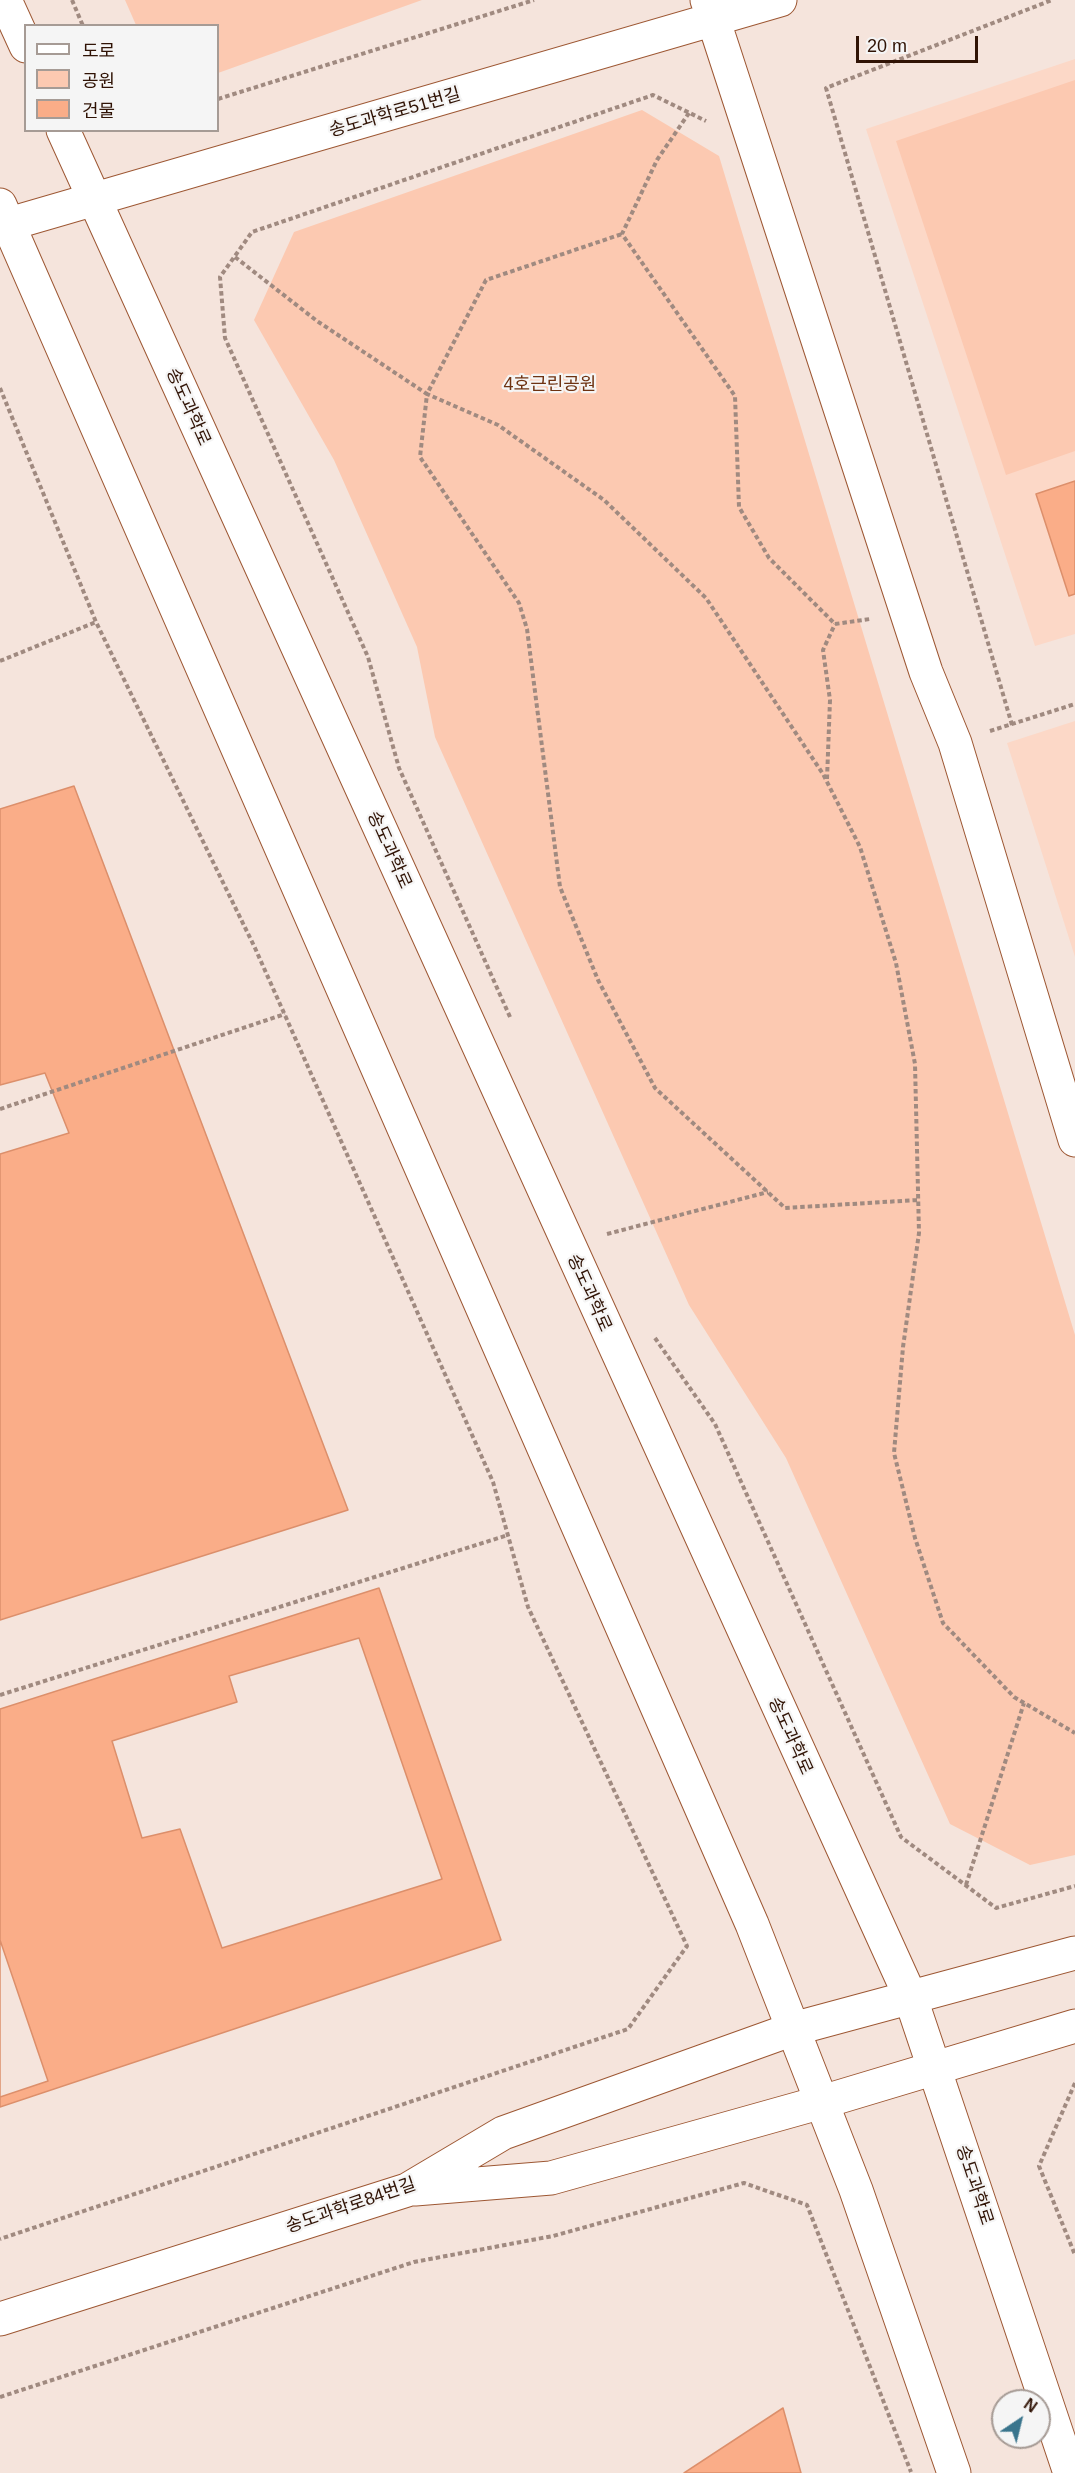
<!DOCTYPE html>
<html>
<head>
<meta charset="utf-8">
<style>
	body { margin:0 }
	#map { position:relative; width:1075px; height:2473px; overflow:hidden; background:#f5e4dc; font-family:Arial,"Noto Sans KR",sans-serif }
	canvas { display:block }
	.legend { position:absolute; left:24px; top:24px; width:195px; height:108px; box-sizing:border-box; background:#f5f5f5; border:2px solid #a69b95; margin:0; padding:8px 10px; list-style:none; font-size:18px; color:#301305 }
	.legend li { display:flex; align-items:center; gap:12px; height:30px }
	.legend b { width:30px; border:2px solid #a69b95 }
	.north { position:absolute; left:991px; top:2389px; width:60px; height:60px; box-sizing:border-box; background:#f5f5f5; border:2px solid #a69b95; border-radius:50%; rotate:35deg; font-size:16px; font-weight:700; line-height:24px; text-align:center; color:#301305 }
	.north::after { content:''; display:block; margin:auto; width:21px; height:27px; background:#3a758d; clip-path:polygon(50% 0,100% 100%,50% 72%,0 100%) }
	.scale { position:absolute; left:856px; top:36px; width:122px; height:27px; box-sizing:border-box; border:3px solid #301305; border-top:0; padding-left:8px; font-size:18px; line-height:21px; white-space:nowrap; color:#301305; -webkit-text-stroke:4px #f5f5f5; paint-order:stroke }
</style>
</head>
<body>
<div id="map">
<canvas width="1075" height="2473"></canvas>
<ul class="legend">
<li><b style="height:8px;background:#fff"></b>도로</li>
<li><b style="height:16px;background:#fcc9b1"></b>공원</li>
<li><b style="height:16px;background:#faad88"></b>건물</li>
</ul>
<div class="north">N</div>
<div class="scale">20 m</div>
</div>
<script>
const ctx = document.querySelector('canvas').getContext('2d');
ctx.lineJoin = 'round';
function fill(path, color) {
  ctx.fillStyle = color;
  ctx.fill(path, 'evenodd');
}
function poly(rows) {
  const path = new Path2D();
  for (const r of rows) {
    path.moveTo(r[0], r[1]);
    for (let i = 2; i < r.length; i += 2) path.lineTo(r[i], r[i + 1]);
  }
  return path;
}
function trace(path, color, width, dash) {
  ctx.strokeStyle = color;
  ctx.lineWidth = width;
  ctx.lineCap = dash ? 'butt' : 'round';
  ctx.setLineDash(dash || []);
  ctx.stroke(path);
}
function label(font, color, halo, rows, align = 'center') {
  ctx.font = font + ' Arial,"Noto Sans KR",sans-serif';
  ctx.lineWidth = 4.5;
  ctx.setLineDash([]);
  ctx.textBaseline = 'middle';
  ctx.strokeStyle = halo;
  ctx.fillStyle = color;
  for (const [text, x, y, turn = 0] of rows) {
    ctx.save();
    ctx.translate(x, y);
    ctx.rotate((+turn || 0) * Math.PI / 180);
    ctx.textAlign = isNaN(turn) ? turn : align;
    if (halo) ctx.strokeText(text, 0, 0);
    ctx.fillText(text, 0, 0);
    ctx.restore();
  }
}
const built = poly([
	[1075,59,1075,634,1035,646,866,129],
	[1075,721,1075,957,1007,743]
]);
const green = poly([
	[125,0,422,0,218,73,218,26,136,25],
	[1075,80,1075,451,1006,475,896,141],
	[642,110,719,156,1075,1335,1075,1855,1030,1865,950,1824,786,1458,689,1305,435,737,417,647,334,460,254,320,294,232]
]);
const building = poly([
	[1075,481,1075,594,1069,596,1036,494,1075,481],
	[74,786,348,1510,0,1620,0,1154,69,1133,45,1073,0,1085,0,809,74,786],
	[379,1588,501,1940,0,2107,0,1709,379,1588],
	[359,1638,442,1879,222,1948,180,1829,142,1838,112,1741,237,1702,229,1676,359,1638],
	[0,1940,48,2081,0,2097,0,1940],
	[783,2408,801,2473,684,2473,783,2408]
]);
const path = poly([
	[72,0,83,26],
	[218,99,534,0],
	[689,113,657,160,622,234,735,396,739,507,769,558,835,624],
	[235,257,317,321,427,394,486,280,622,234],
	[0,388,96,622,255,948,493,1482,528,1607,687,1946,628,2029,0,2239],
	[835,624,870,619],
	[0,661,96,622],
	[1012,725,826,88,1052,0],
	[990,731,1075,704],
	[827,779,830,700,823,650,835,624],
	[510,1017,399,768,368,657,225,338,220,277,252,232,653,95,706,121],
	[0,1109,285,1014],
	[917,1200,785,1208,655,1088,598,980,560,887,527,629,519,603,420,457,427,394,498,425,604,500,706,598,823,774,860,847,896,963,915,1064,919,1233,903,1347,894,1453,915,1538,943,1623,1014,1697,1075,1733],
	[607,1234,768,1192],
	[655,1338,715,1424,901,1837,996,1908,1075,1886],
	[0,1695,508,1535],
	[966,1885,1024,1703],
	[1075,2083,1039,2166,1075,2255],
	[0,2397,414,2262,553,2236,744,2183,807,2205,911,2472]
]);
const minor = poly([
	[707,0,926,672,955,743,1075,1140],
	[9,224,780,0],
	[415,2189,551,2178,822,2102,1075,2026],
	[0,2319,407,2190,503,2133,793,2029,1075,1953]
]);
const major = poly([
	[5,0,26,46],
	[63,130,910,1996,1070,2473],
	[0,205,752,1924,856,2190,954,2473]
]);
const streetNames = [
	["송도과학로51번길",395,113,-16],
	["송도과학로",188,407,66],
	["송도과학로",389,850,66],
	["송도과학로",589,1293,66],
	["송도과학로",790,1736,66],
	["송도과학로",974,2185,72],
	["송도과학로84번길",351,2206,-19]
];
const parkNames = [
	["4호근린공원",550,385]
];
fill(built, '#fcd8c7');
fill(green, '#fcc9b1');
fill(building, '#faad88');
trace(building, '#dc8f6b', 1.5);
trace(minor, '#9d5733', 35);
trace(major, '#9d5733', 35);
trace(path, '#a08a80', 4, [4.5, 3]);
trace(minor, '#fff', 33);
trace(major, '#fff', 33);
label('18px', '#301305', '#f5f5f5', streetNames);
label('18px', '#6e3211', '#f5f5f5', parkNames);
</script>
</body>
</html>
